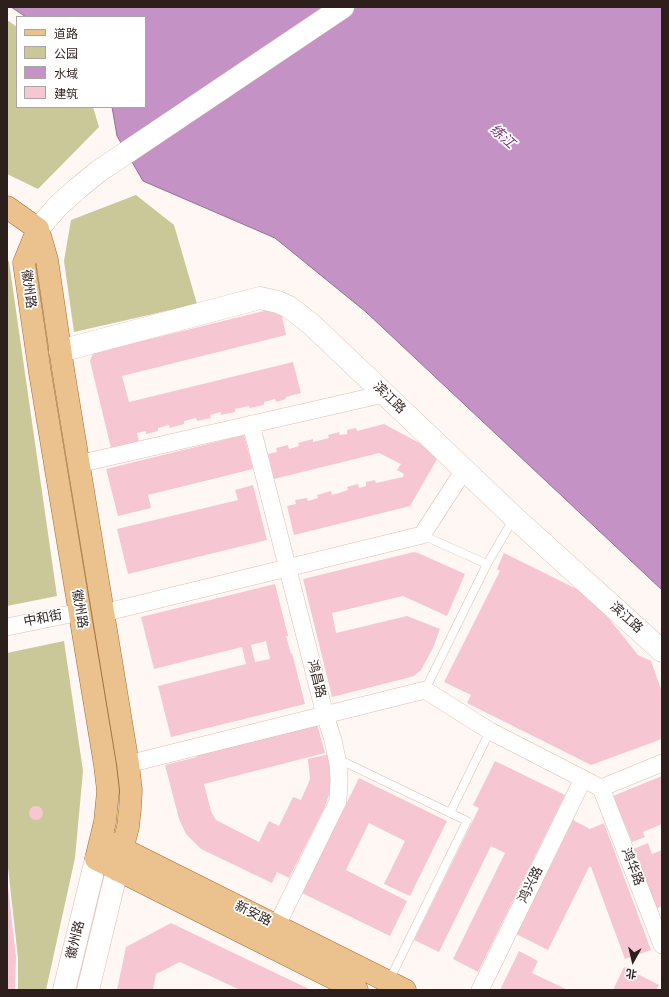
<!DOCTYPE html>
<html>
<head>
<meta charset="utf-8">
<style>
	body { margin:0 }
	#map { position:relative; width:669px; height:997px; overflow:hidden; background:#fef7f4; font-family:"DejaVu Sans","Noto Sans SC",sans-serif }
	canvas { display:block }
	.frame { position:absolute; inset:0; border:8px solid #2d1f1c; pointer-events:none }
	.legend { position:absolute; left:16px; top:16px; width:130px; height:92px; box-sizing:border-box; background:#fff; border:1px solid #aba5a4; margin:0; padding:5px 7px; list-style:none; font-size:12px; color:#2d1f1c }
	.legend li { display:flex; align-items:center; gap:8px; height:20px }
	.legend b { width:20px; border:1px solid #aba5a4 }
	.north { position:absolute; left:613px; top:941px; width:40px; height:40px; -webkit-text-stroke:3px #fff; paint-order:stroke; rotate:188deg; font-size:11px; font-weight:700; line-height:16px; text-align:center; color:#2d1f1c }
	.north::after { content:''; display:block; margin:auto; width:14px; height:18px; background:#2d1f1c; clip-path:polygon(50% 0,100% 100%,50% 72%,0 100%) }
</style>
</head>
<body>
<div id="map">
<canvas width="669" height="997"></canvas>
<div class="frame"></div>
<ul class="legend">
<li><b style="height:5px;background:#ebc28e"></b>道路</li>
<li><b style="height:11px;background:#cac799"></b>公园</li>
<li><b style="height:11px;background:#c492c5"></b>水域</li>
<li><b style="height:11px;background:#f6c7d3"></b>建筑</li>
</ul>
<div class="north">北</div>
</div>
<script>
const ctx = document.querySelector('canvas').getContext('2d');
ctx.lineJoin = 'round';
function fill(path, color) {
  ctx.fillStyle = color;
  ctx.fill(path, 'evenodd');
}
function poly(rows) {
  const path = new Path2D();
  for (const r of rows) {
    if (r.length === 3) {
      path.moveTo(r[0] + r[2], r[1]);
      path.arc(r[0], r[1], r[2], 0, 2 * Math.PI);
      continue;
    }
    path.moveTo(r[0], r[1]);
    for (let i = 2; i < r.length; i += 2) path.lineTo(r[i], r[i + 1]);
  }
  return path;
}
function trace(path, color, width, dash) {
  ctx.strokeStyle = color;
  ctx.lineWidth = width;
  ctx.lineCap = dash ? 'butt' : 'round';
  ctx.setLineDash(dash || []);
  ctx.stroke(path);
}
function label(font, color, halo, rows, align = 'center') {
  ctx.font = font + ' "DejaVu Sans","Noto Sans SC",sans-serif';
  ctx.lineWidth = 3.5;
  ctx.setLineDash([]);
  ctx.textBaseline = 'middle';
  ctx.strokeStyle = halo;
  ctx.fillStyle = color;
  for (const [text, x, y, turn = 0] of rows) {
    ctx.save();
    ctx.translate(x, y);
    ctx.rotate((+turn || 0) * Math.PI / 180);
    ctx.textAlign = isNaN(turn) ? turn : align;
    if (halo) ctx.strokeText(text, 0, 0);
    ctx.fillText(text, 0, 0);
    ctx.restore();
  }
}
const green = poly([
	[7,20,17,27,17,107,93,107,99,127,38,189,7,174],
	[136,195,174,225,197,304,74,332,64,261,71,220],
	[7,259,9,262,57,596,7,606],
	[64,641,83,771,75,858,46,990,18,990,18,958,7,858,7,653]
]);
const water = poly([
	[11,7,662,7,662,590,366,312,275,238,143,181,117,136,112,107,145,107,145,17,26,17,11,7]
]);
const building = poly([
	[280,307,286,335,122,376,129,402,293,362,301,393,286,397,286,399,276,402,275,399,264,402,264,405,250,408,249,406,235,409,235,412,221,415,221,412,210,415,211,418,197,421,196,418,184,421,184,424,170,428,169,425,158,428,158,431,146,434,146,431,137,433,139,441,111,448,90,361,93,353],
	[384,424,440,454,410,506,294,535,287,506,296,504,295,500,307,498,308,501,318,498,317,495,331,491,332,495,348,490,347,487,358,484,359,488,366,486,366,482,375,480,376,483,403,477,404,474,397,470,401,464,379,453,274,479,268,454,277,452,276,448,288,445,289,449,299,446,298,443,313,439,313,442,329,438,328,435,339,432,340,435,347,434,347,430,356,428,357,431],
	[244,435,253,469,148,495,151,508,118,516,106,469],
	[253,485,267,540,128,574,117,529,238,500,235,490],
	[414,552,418,553,465,574,447,616,403,596,332,613,336,633,407,616,440,629,433,648,421,670,414,676,403,679,332,697,303,579],
	[504,553,591,596,638,655,651,661,662,692,662,739,591,765,467,703,471,695,444,682,500,571,497,569],
	[275,584,288,636,286,636,291,654,292,653,305,704,171,737,158,686,246,664,242,647,154,669,141,617],
	[266,641,270,659,255,662,251,645],
	[317,724,325,753,204,784,211,811,216,820,259,842,269,821,279,826,293,797,301,800,310,779,308,759,330,754,331,789,324,809,289,878,277,872,272,883,201,849,186,834,179,819,165,765,197,757,196,755],
	[495,761,565,795,478,972,453,959,505,853,491,846,439,952,414,940,479,808,473,805],
	[662,776,662,824,643,832,645,837,632,842,613,796],
	[359,778,447,821,410,896,384,884,405,841,369,823,346,870,407,901,390,936,302,893],
	[36,813,7],
	[573,820,590,829,604,823,651,950,625,959,591,867,589,867,548,950,516,934],
	[648,843,652,854,662,850,662,906,656,909,631,850],
	[7,887,8,887,16,957,15,990,8,990],
	[171,923,311,990,240,990,180,962,156,974,153,990,117,990,126,947],
	[519,951,538,961,532,973,568,990,500,990],
	[624,967,659,985,656,990,613,990]
]);
const lane = poly([
	[422,535,487,564],
	[425,690,487,564,514,518],
	[338,759,467,821,389,981],
	[450,813,490,731]
]);
const street = poly([
	[251,424,325,715,333,740,338,764,339,779,338,801,277,925],
	[78,464,384,394],
	[103,613,422,535,464,470],
	[7,627,80,612],
	[128,764,425,690,490,731,601,788],
	[601,788,662,945],
	[601,788,662,763],
	[480,990,583,779]
]);
const secondary = poly([
	[38,229,58,206,78,188,99,171,343,7],
	[60,351,260,298,278,302,289,307,311,324,515,518,662,651],
	[64,990,96,859],
	[88,990,117,870]
]);
const primary = poly([
	[7,207,38,229,47,260,63,369,128,764,131,790,130,809,128,827,117,870],
	[38,229,24,263,40,373,105,765,108,791,105,822,96,859,357,990],
	[109,842,405,990]
]);
const streetNames = [
	["徽州路",28,289,82],
	["滨江路",389,398,44],
	["徽州路",79,609,81],
	["滨江路",626,618,42],
	["中和街",43,619,-11],
	["鸿昌路",316,679,76],
	["鸿华路",632,867,69],
	["鸿兴路",531,885,-64],
	["新安路",253,914,26],
	["徽州路",76,940,-76]
];
const waterNames = [
	["练江",502,137,41]
];
fill(green, '#cac799');
fill(water, '#c492c5');
trace(water, '#977092', 1);
fill(building, '#f6c7d3');
trace(lane, '#e1bcb2', 9);
trace(street, '#e1bcb2', 18);
trace(secondary, '#e1bcb2', 23);
trace(primary, '#9f6e35', 23);
trace(lane, '#fff', 8);
trace(street, '#fff', 17);
trace(secondary, '#fff', 22);
trace(primary, '#ebc28e', 22);
label('13px', '#2d1f1c', '#fff', streetNames);
label('italic 14px', '#763978', '#fff', waterNames);
</script>
</body>
</html>
